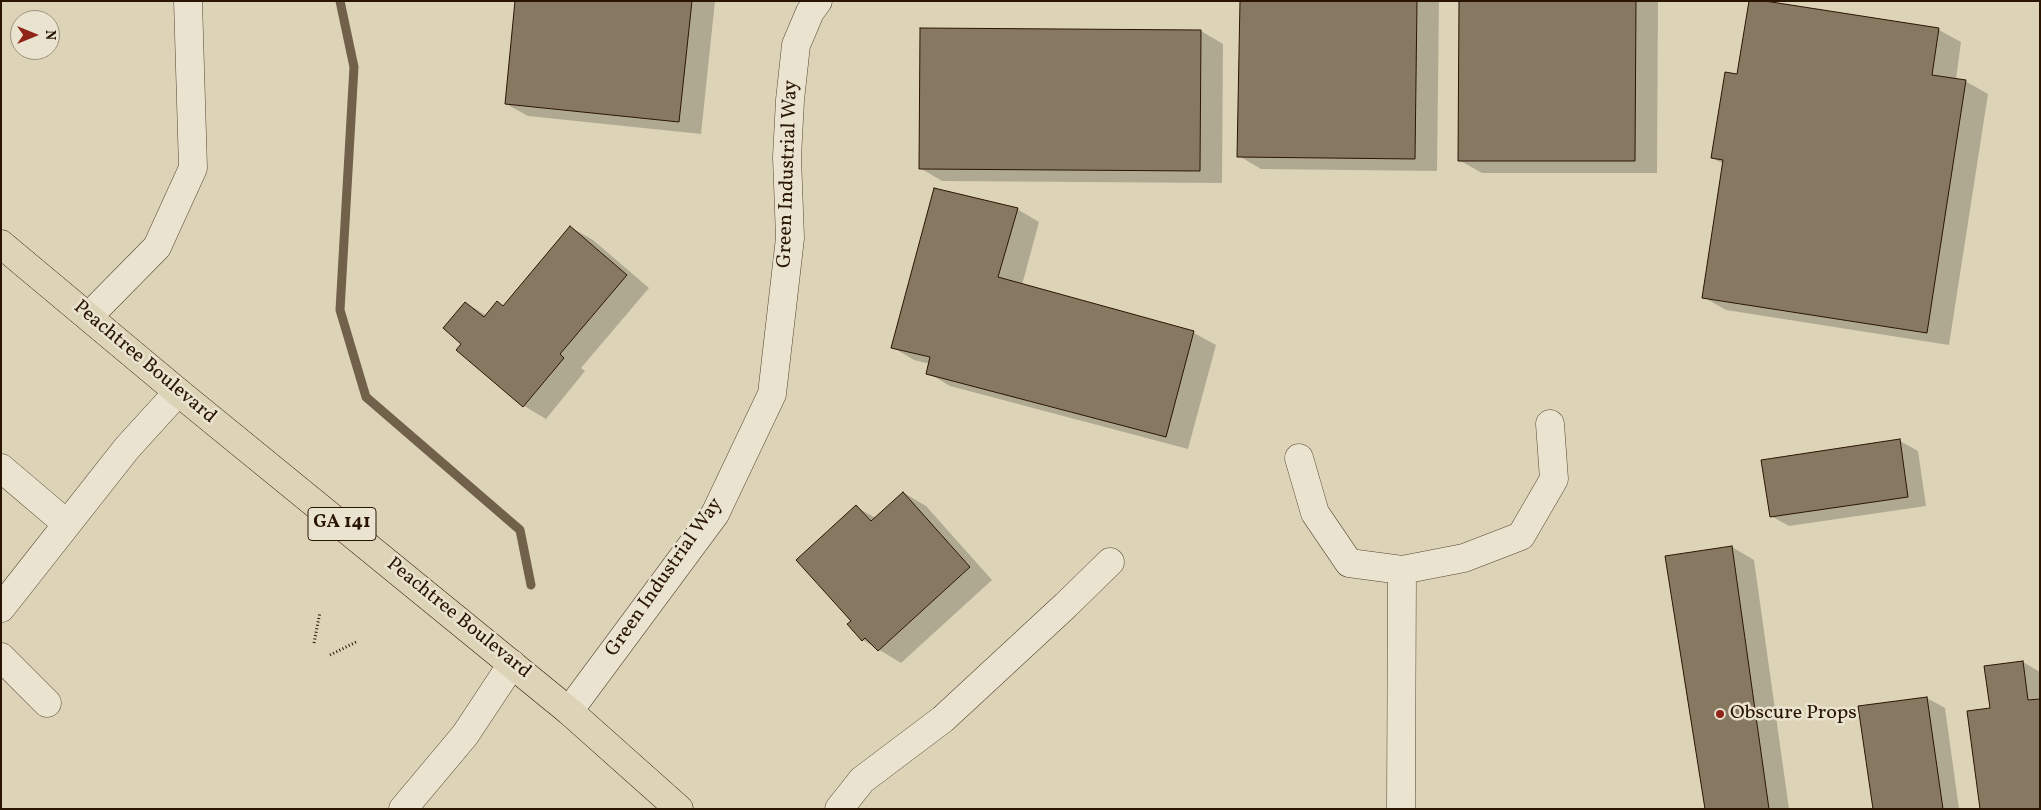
<!DOCTYPE html>
<html>
<head>
<meta charset="utf-8">
<style>
	body { margin:0 }
	#map { position:relative; width:2041px; height:810px; overflow:hidden; background:#ddd4b7; font-family:Vollkorn,serif }
	canvas { display:block }
	.frame { position:absolute; inset:0; border:2px solid #2a1503; pointer-events:none }
	.north { position:absolute; left:10px; top:10px; width:50px; height:50px; box-sizing:border-box; background:#e9e3d0; border:1px solid #9d917e; border-radius:50%; rotate:90deg; font-size:14px; font-weight:700; line-height:20px; text-align:center; color:#2a1503 }
	.north::after { content:''; display:block; margin:auto; width:18px; height:22px; background:#8f2418; clip-path:polygon(50% 0,100% 100%,50% 72%,0 100%) }
</style>
</head>
<body>
<div id="map">
<canvas width="2041" height="810"></canvas>
<div class="frame"></div>
<div class="north">N</div>
</div>
<script>
const ctx = document.querySelector('canvas').getContext('2d');
ctx.lineJoin = 'round';
function fill(path, color) {
  ctx.fillStyle = color;
  ctx.fill(path, 'evenodd');
}
function poly(rows) {
  const path = new Path2D();
  for (const r of rows) {
    path.moveTo(r[0], r[1]);
    for (let i = 2; i < r.length; i += 2) path.lineTo(r[i], r[i + 1]);
  }
  return path;
}
function trace(path, color, width, dash) {
  ctx.strokeStyle = color;
  ctx.lineWidth = width;
  ctx.lineCap = dash ? 'butt' : 'round';
  ctx.setLineDash(dash || []);
  ctx.stroke(path);
}
function label(font, color, halo, rows, align = 'center') {
  ctx.font = font + ' Vollkorn,serif';
  ctx.lineWidth = 5;
  ctx.setLineDash([]);
  ctx.textBaseline = 'middle';
  ctx.strokeStyle = halo;
  ctx.fillStyle = color;
  for (const [text, x, y, turn = 0] of rows) {
    ctx.save();
    ctx.translate(x, y);
    ctx.rotate((+turn || 0) * Math.PI / 180);
    ctx.textAlign = isNaN(turn) ? turn : align;
    if (halo) ctx.strokeText(text, 0, 0);
    ctx.fillText(text, 0, 0);
    ctx.restore();
  }
}
const shadow = poly([
	[516,1,715,1,701,134,528,116,506,104],
	[1241,1,1439,1,1437,171,1261,169,1239,156],
	[1460,1,1658,1,1657,173,1482,173,1459,160],
	[1757,1,1939,30,1961,42,1956,79,1965,81,1988,94,1949,345,1726,310,1703,297,1724,164,1712,158,1738,75],
	[1201,31,1223,44,1222,183,942,181,920,168],
	[1017,209,1039,222,1022,285,1194,333,1216,345,1188,449,950,386,928,373,930,364,914,360,892,347],
	[570,227,593,240,649,288,581,368,585,371,546,419,524,406,463,344,466,303,487,316,504,307],
	[1900,441,1918,451,1926,506,1789,526,1771,516],
	[904,493,926,506,992,580,901,663,863,640,852,621,856,507,876,518],
	[1732,547,1754,560,1789,809,1706,809],
	[2023,662,2040,672,2040,809,1991,709],
	[1927,698,1945,708,1959,809,1874,809]
]);
const stream = poly([
	[340,1,354,67,340,310,366,397,520,530,531,585]
]);
const building = poly([
	[515,1,692,1,679,122,505,104,515,1],
	[1240,1,1417,1,1415,159,1237,157,1240,1],
	[1459,1,1636,1,1635,161,1458,161,1459,1],
	[1749,1,1765,1,1939,28,1932,75,1966,80,1927,333,1702,298,1723,160,1711,158,1725,72,1737,74,1749,1],
	[920,28,1201,30,1200,171,919,169,920,28],
	[934,188,1018,208,998,277,1194,331,1166,437,926,374,930,357,891,348,934,188],
	[570,226,627,275,560,354,564,358,523,407,456,350,461,344,443,328,465,302,484,317,497,301,503,306,570,226],
	[1900,439,1908,497,1770,517,1761,460,1900,439],
	[903,492,970,567,878,651,865,638,862,641,847,624,851,621,796,560,856,505,871,521,903,492],
	[1732,546,1769,809,1705,809,1665,556,1732,546],
	[2023,661,2028,700,2040,699,2040,809,1980,809,1967,711,1990,708,1984,666,2023,661],
	[1927,697,1943,809,1873,809,1858,706,1927,697]
]);
const path = poly([
	[314,643,320,612],
	[330,655,356,642]
]);
const minor = poly([
	[89,316,157,247,193,168,188,1],
	[1299,458,1315,513,1349,563,1402,570,1464,558,1521,536,1554,479,1550,424],
	[1,468,67,524],
	[1,608,127,448,178,392],
	[1,657,47,703],
	[569,711,715,514,772,394,790,238,787,157,790,100,796,45,810,12,818,1],
	[403,809,465,735,512,664],
	[839,809,862,780,943,719,1066,605,1110,562],
	[1401,809,1402,570]
]);
const highway = poly([
	[1,244,178,392,569,711,679,809]
]);
const markers = [
	[1720,714,5,"#8f2418"]
];
const shields = [
	[342,524,68]
];
const shieldNames = [
	["GA 141",342,524]
];
const streetNames = [
	["Green Industrial Way",789,174,-88],
	["Peachtree Boulevard",144,363,40],
	["Green Industrial Way",665,578,-55],
	["Peachtree Boulevard",458,619,39]
];
const poiNames = [
	["Obscure Props",1730,714]
];
fill(shadow, '#0003');
trace(stream, '#71614a', 9);
fill(building, '#877861');
trace(building, '#2a1503', 1);
trace(minor, '#574530', 29);
trace(highway, '#2a1503', 29);
trace(path, '#2a1503', 3, [1, 2.5]);
trace(minor, '#e9e3d0', 28);
trace(highway, '#ddd4b7', 28);
for (const [x, y, r, color] of markers) {
  const dot = new Path2D();
  dot.arc(x, y, r, 0, 2 * Math.PI);
  ctx.fillStyle = color;
  ctx.fill(dot);
  trace(dot, '#e9e3d0', 2);
}
for (const [x, y, w] of shields) {
  const box = new Path2D();
  box.roundRect(x - w / 2, y - 16.5, w, 33, 4);
  ctx.fillStyle = '#e9e3d0';
  ctx.fill(box);
  trace(box, '#2a1503', 1);
}
label('bold 19px', '#2a1503', null, shieldNames);
label('20px', '#2a1503', '#e9e3d0', streetNames);
label('20px', '#2a1503', '#e9e3d0', poiNames, 'left');
</script>
</body>
</html>
